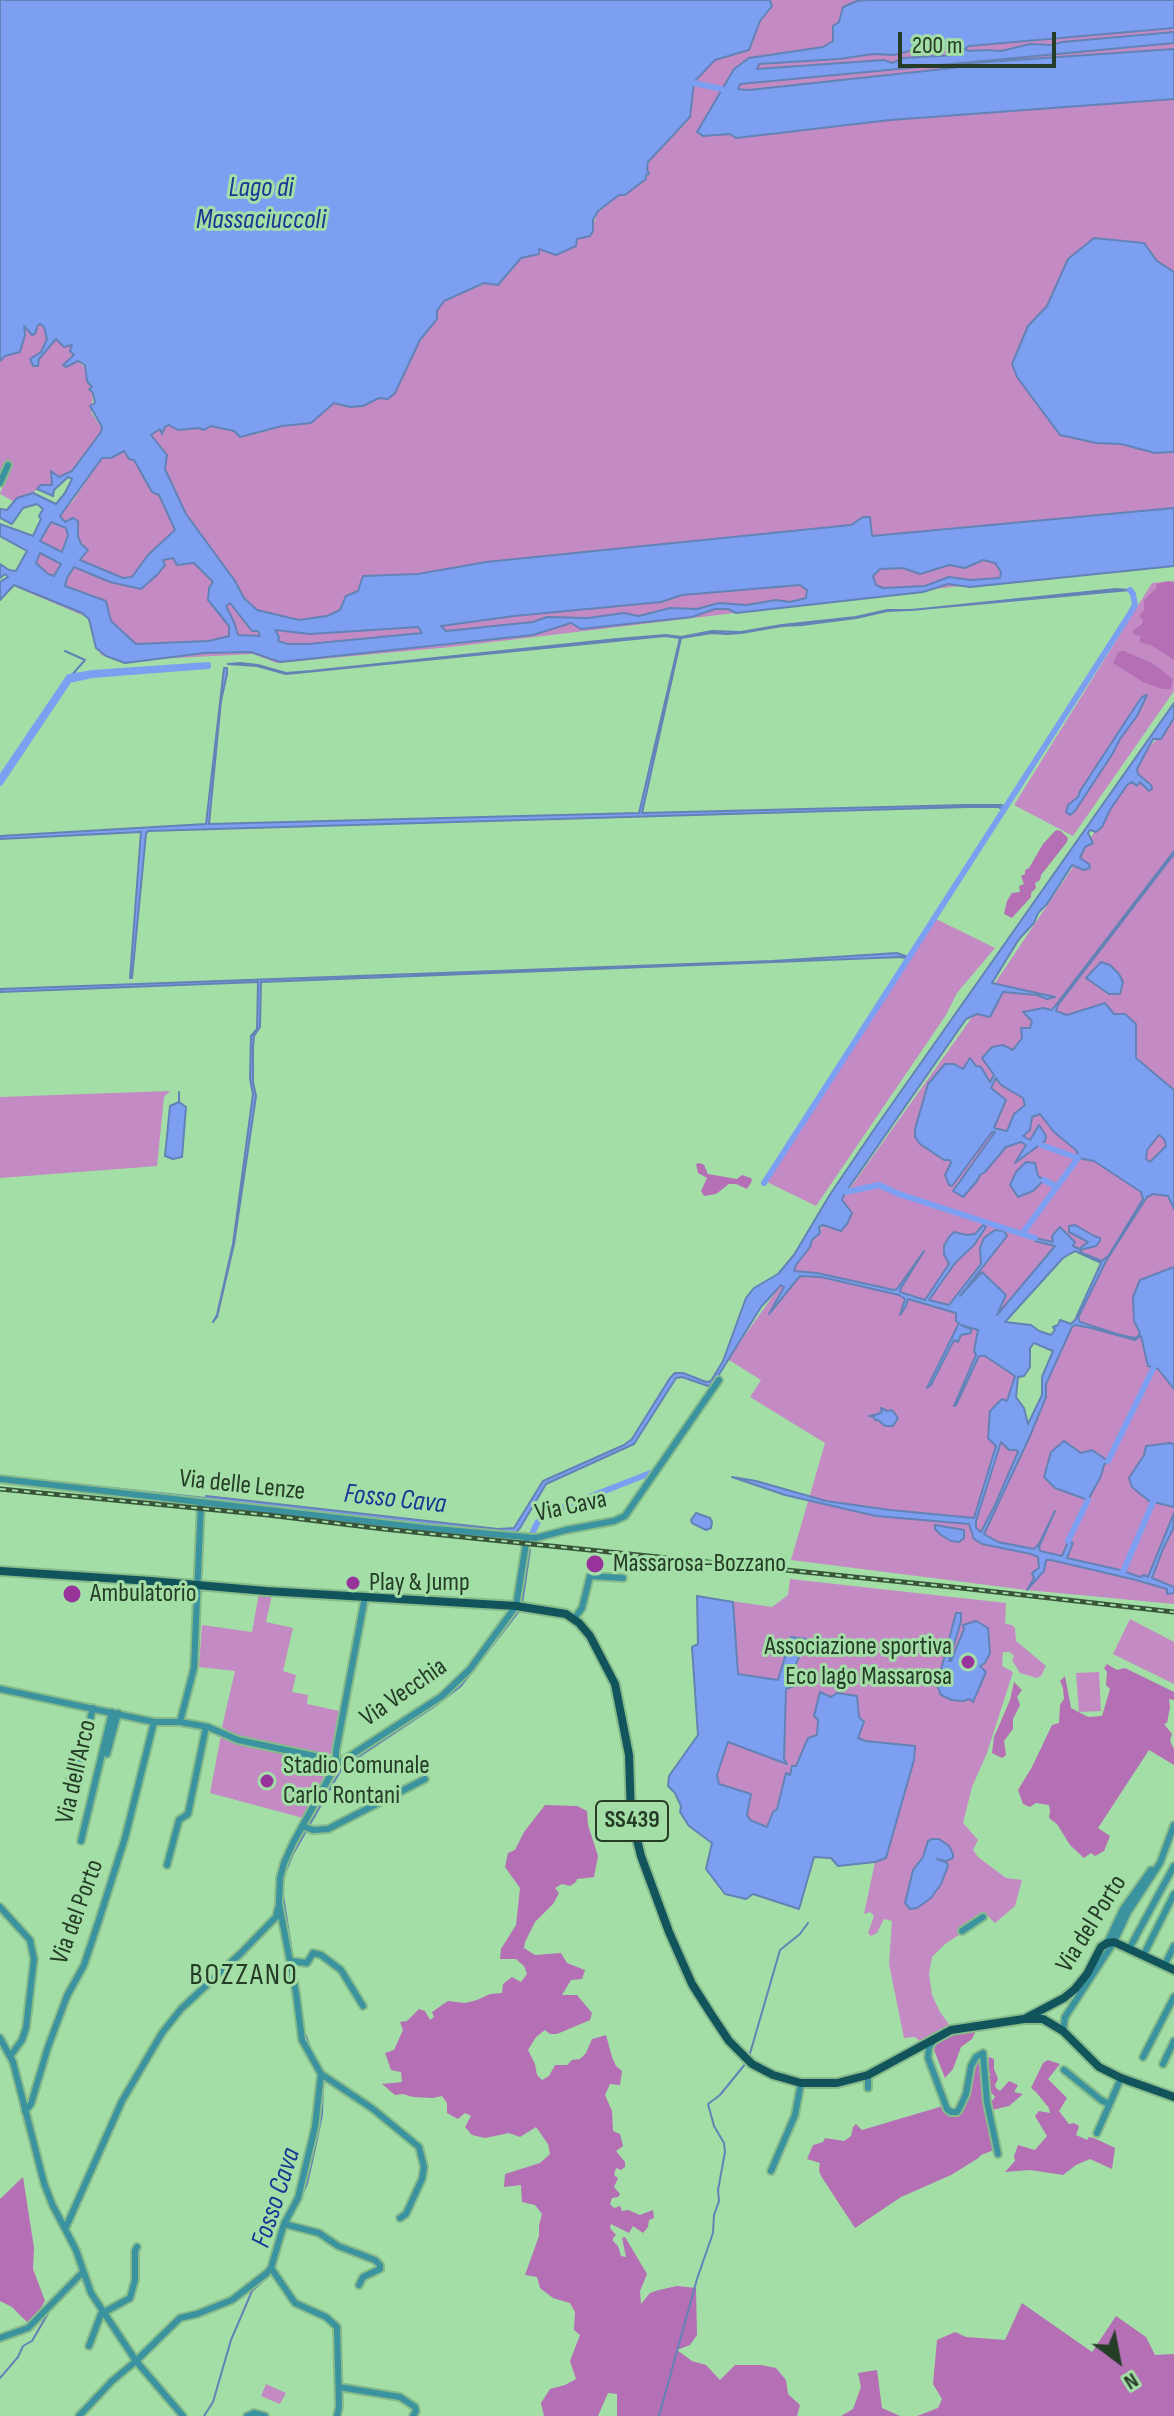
<!DOCTYPE html>
<html>
<head>
<meta charset="utf-8">
<style>
	body { margin:0 }
	#map { position:relative; width:1174px; height:2416px; overflow:hidden; background:#a3dea7; font-family:"Sofia Sans Condensed",sans-serif }
	canvas { display:block }
	.north { position:absolute; left:1078px; top:2320px; width:80px; height:80px; -webkit-text-stroke:6px #a3dea7; paint-order:stroke; rotate:148deg; font-size:22px; font-weight:700; line-height:32px; text-align:center; color:#253d27 }
	.north::after { content:''; display:block; margin:auto; width:28px; height:36px; background:#253d27; clip-path:polygon(50% 0,100% 100%,50% 72%,0 100%) }
	.scale { position:absolute; left:898px; top:32px; width:158px; height:36px; box-sizing:border-box; border:4px solid #253d27; border-top:0; padding-left:10px; font-size:24px; line-height:28px; white-space:nowrap; color:#253d27; -webkit-text-stroke:6px #a3dea7; paint-order:stroke }
</style>
</head>
<body>
<div id="map">
<canvas width="1174" height="2416"></canvas>
<div class="north">N</div>
<div class="scale">200 m</div>
</div>
<script>
const ctx = document.querySelector('canvas').getContext('2d');
ctx.lineJoin = 'round';
function fill(path, color) {
  ctx.fillStyle = color;
  ctx.fill(path, 'evenodd');
}
function poly(rows) {
  const path = new Path2D();
  for (const r of rows) {
    path.moveTo(r[0], r[1]);
    for (let i = 2; i < r.length; i += 2) path.lineTo(r[i], r[i + 1]);
  }
  return path;
}
function trace(path, color, width, dash) {
  ctx.strokeStyle = color;
  ctx.lineWidth = width;
  ctx.lineCap = dash ? 'butt' : 'round';
  ctx.setLineDash(dash || []);
  ctx.stroke(path);
}
function label(font, color, halo, rows, align = 'center') {
  ctx.font = font + ' "Sofia Sans Condensed",sans-serif';
  ctx.lineWidth = 6;
  ctx.setLineDash([]);
  ctx.textBaseline = 'middle';
  ctx.strokeStyle = halo;
  ctx.fillStyle = color;
  for (const [text, x, y, turn = 0] of rows) {
    ctx.save();
    ctx.translate(x, y);
    ctx.rotate((+turn || 0) * Math.PI / 180);
    ctx.textAlign = isNaN(turn) ? turn : align;
    if (halo) ctx.strokeText(text, 0, 0);
    ctx.fillText(text, 0, 0);
    ctx.restore();
  }
}
const green = poly([
	[770,0,1174,0,1174,272,1157,261,1144,243,1068,259,1047,306,1028,326,1012,364,1017,377,1060,435,1096,443,1121,444,1155,453,1174,452,1174,566,977,584,451,647,277,663,253,654,135,660,120,659,101,655,87,617,18,588,40,539,51,523,72,502,103,457,124,451,160,428,163,433,165,427,169,425,178,430,199,428,204,430,211,425,256,434,282,426,311,423,334,403,350,407,363,406,379,398,437,319,437,311,444,301,509,274,521,258,538,248,556,255,576,246,577,239,590,236,598,211,619,195,625,195,640,184,646,175,648,162,686,123,690,117,694,83,715,60,749,50,760,21,772,6],
	[40,324,44,327,48,339,41,352,36,354,38,359,56,339,73,345,74,354,63,365,66,367,78,362,86,368,87,381,93,393,91,412,101,427,101,432,71,471,59,477,52,472,51,485,41,485,33,493,13,501,0,494,3,486,0,483,0,361,5,356,20,352,24,325,30,331,36,330],
	[1174,581,1174,691,1073,836,1014,805,1152,583],
	[1174,716,1174,1604,1027,1590,791,1560,825,1443,750,1397,761,1380,729,1360,735,1349,968,1023,1067,876,1145,751,1162,734],
	[1075,1251,1101,1263,1075,1320,1071,1324,1060,1320,1058,1325,1053,1327,1055,1330,1051,1335,1039,1331,1031,1325,1005,1322,1063,1258],
	[1034,1343,1053,1351,1042,1377,1042,1395,1028,1424,1024,1408,1016,1397,1018,1377,1024,1376,1030,1367,1030,1348],
	[936,919,995,948,957,993,946,1015,816,1206,767,1182],
	[170,1091,164,1097,157,1166,0,1178,0,1097],
	[790,1579,1006,1603,1005,1624,1012,1625,1015,1628,1016,1641,1046,1666,1041,1676,1037,1678,1020,1673,1012,1660,1014,1656,1010,1652,1003,1652,1002,1666,1013,1672,987,1753,972,1787,963,1823,978,1840,973,1850,978,1857,1006,1878,1022,1880,1015,1906,995,1923,988,1916,945,1944,932,1957,929,1973,932,1995,940,2012,950,2026,921,2042,915,2037,904,2038,889,1964,892,1921,884,1919,877,1933,871,1936,868,1933,874,1916,870,1912,864,1914,875,1862,838,1866,831,1858,814,1858,799,1909,753,1894,746,1899,725,1894,706,1869,712,1843,689,1826,680,1812,681,1806,675,1793,668,1786,669,1776,698,1735,692,1647,698,1644,697,1596,772,1607,788,1595],
	[259,1593,272,1595,266,1622,293,1628,283,1671,296,1675,292,1692,308,1695,307,1704,339,1711,332,1753,326,1756,239,1738,222,1727,235,1671,199,1667,202,1625,252,1632],
	[1130,1619,1174,1642,1174,1684,1113,1654],
	[1099,1672,1101,1711,1079,1712,1076,1673],
	[221,1735,327,1762,328,1768,303,1818,210,1793],
	[266,2384,286,2393,280,2404,261,2396]
]);
const forest = poly([
	[1168,581,1174,583,1174,660,1151,645,1139,642,1141,636,1134,635,1133,630,1142,624,1143,620,1139,616,1144,610,1144,600,1156,589,1157,584],
	[1124,651,1152,663,1173,679,1171,689,1163,689,1143,682,1113,663,1118,652],
	[1056,830,1061,831,1068,838,1067,842,1041,875,1040,880,1035,883,1036,888,1031,893,1031,897,1012,918,1004,914,1007,901,1012,893,1020,892,1019,886,1024,884,1021,876,1025,874,1025,870,1029,868,1043,844],
	[700,1163,704,1165,708,1174,737,1179,742,1175,751,1178,752,1181,747,1189,736,1184,729,1184,716,1194,704,1196,701,1191,707,1178,698,1173,696,1164],
	[1107,1664,1117,1670,1125,1668,1174,1692,1174,1700,1169,1699,1170,1707,1167,1723,1164,1724,1172,1734,1170,1741,1174,1749,1174,1765,1149,1750,1098,1828,1110,1836,1104,1851,1095,1856,1091,1853,1084,1858,1070,1845,1057,1824,1049,1818,1050,1811,1049,1805,1036,1803,1030,1807,1023,1804,1018,1790,1032,1767,1052,1725,1059,1723,1060,1705,1064,1699,1063,1688,1060,1681,1065,1676,1071,1708,1088,1717,1102,1716,1110,1689,1106,1685,1107,1672,1104,1668],
	[1014,1682,1022,1690,1017,1697,1020,1705,1013,1719,1013,1729,1004,1741,1006,1755,1002,1758,992,1753,994,1737,1010,1700],
	[545,1805,577,1806,587,1811,588,1825,598,1856,594,1877,577,1879,576,1882,570,1886,562,1884,555,1888,559,1893,553,1904,535,1922,525,1942,524,1948,535,1955,561,1953,567,1963,585,1970,582,1979,571,1980,562,1995,577,1995,592,2013,590,2020,557,2034,550,2034,545,2030,536,2037,528,2050,535,2064,537,2075,542,2080,549,2076,555,2065,567,2065,572,2060,580,2059,586,2053,592,2039,606,2035,612,2057,616,2066,622,2071,620,2085,610,2084,605,2095,612,2111,613,2131,620,2134,623,2146,616,2151,625,2162,625,2167,621,2170,616,2168,614,2175,618,2178,614,2187,620,2194,618,2197,612,2198,610,2204,614,2208,620,2206,622,2211,628,2210,640,2215,653,2210,654,2218,649,2220,648,2227,643,2233,633,2226,629,2233,611,2224,610,2228,616,2235,613,2238,613,2241,618,2246,621,2256,626,2257,622,2238,625,2237,647,2274,640,2291,641,2304,650,2293,659,2290,677,2286,696,2288,697,2335,690,2345,677,2350,692,2361,706,2365,720,2380,735,2365,761,2365,776,2368,786,2380,788,2394,800,2405,797,2416,617,2416,617,2394,608,2393,598,2416,544,2416,541,2403,550,2389,565,2385,576,2379,570,2361,580,2335,574,2330,575,2312,570,2303,553,2298,540,2288,537,2277,525,2275,539,2236,539,2225,542,2214,535,2205,522,2202,521,2185,504,2187,505,2174,540,2163,550,2154,548,2144,536,2127,520,2137,509,2133,485,2138,472,2135,465,2127,471,2116,465,2113,458,2119,447,2113,447,2103,442,2096,433,2098,413,2097,403,2094,395,2095,382,2084,402,2082,401,2072,391,2070,385,2053,394,2050,403,2030,400,2022,407,2021,419,2009,425,2011,430,2020,434,2017,432,2012,448,2001,465,2003,477,2000,490,1994,502,1993,503,1984,512,1977,521,1982,527,1974,524,1966,516,1959,500,1959,501,1949,516,1925,520,1888,505,1867,508,1853,515,1850,524,1832],
	[961,2031,976,2031,972,2039,961,2047,953,2069,945,2078,934,2050,937,2041],
	[989,2057,994,2059,994,2069,998,2079,995,2085,996,2088,1000,2091,1009,2081,1018,2085,1014,2092,1023,2094,1009,2106,992,2110,990,2103,995,2097,989,2090,989,2077,991,2074,987,2072],
	[1048,2060,1060,2064,1048,2079,1067,2098,1059,2111,1069,2124,1074,2123,1079,2126,1076,2135,1087,2140,1089,2137,1094,2138,1115,2148,1112,2169,1090,2159,1076,2165,1063,2175,1030,2170,1005,2172,1015,2161,1014,2156,1018,2145,1035,2150,1047,2136,1035,2116,1039,2111,1050,2113,1049,2108,1036,2092,1031,2088,1043,2063],
	[979,2061,982,2062,983,2094,994,2150,981,2155,977,2159,951,2175,901,2197,855,2228,821,2176,819,2170,820,2163,807,2159,813,2145,823,2142,825,2138,844,2141,851,2136,853,2127,856,2124,862,2130,943,2106,949,2115,958,2116,961,2114,973,2080,974,2067],
	[23,2177,34,2248,33,2269,45,2301,37,2314,27,2322,12,2307,0,2301,0,2199],
	[1022,2303,1092,2352,1116,2316,1146,2337,1155,2355,1174,2354,1174,2416,917,2416,938,2408,942,2399,933,2384,937,2340,955,2332,966,2337,1005,2340],
	[877,2370,882,2408,900,2416,841,2416,853,2409,861,2387,858,2373]
]);
const water = poly([
	[0,0,770,0,772,6,760,21,749,50,715,60,694,82,690,117,648,162,647,169,649,174,646,175,646,179,625,195,619,195,598,211,593,220,593,231,590,236,577,239,576,246,556,255,539,249,539,254,521,258,498,285,484,283,444,301,437,311,437,319,420,340,395,393,388,399,379,398,363,406,350,407,334,403,311,423,282,426,240,437,234,431,211,426,204,430,199,428,178,430,169,425,165,427,162,434,160,429,151,435,167,455,165,469,186,514,235,581,244,598,257,610,299,620,327,616,340,610,346,596,358,591,363,576,418,574,486,562,851,525,863,517,870,517,872,536,1174,508,1174,566,970,587,948,584,923,592,736,613,728,609,715,609,692,617,581,629,571,623,533,635,280,662,251,652,204,653,125,663,106,656,96,648,89,619,82,613,14,585,0,600,0,582,8,577,5,574,0,578,0,564,9,570,16,571,27,551,0,536,0,524,33,536,41,519,39,516,43,509,37,504,23,508,12,524,0,518,0,509,7,510,17,498,33,493,56,504,65,493,72,479,68,477,54,490,53,496,37,489,41,485,52,485,51,471,59,477,72,471,101,432,102,427,90,406,95,403,93,393,89,389,92,387,87,381,85,365,78,361,66,367,63,365,74,355,70,351,72,345,64,347,56,339,39,359,38,366,33,366,32,363,30,359,41,352,47,339,44,327,40,324,38,325,35,334,32,335,24,326,25,335,20,352,5,356,0,361,0,0],
	[124,451,129,459,134,460,152,492,159,495,175,530,148,555,132,577,123,578,80,560,88,550,81,544,78,536,78,521,73,518,65,522,60,516,102,458,111,458,124,451],
	[51,522,66,528,68,535,62,552,40,541,51,522],
	[40,553,61,564,54,576,48,574,36,563,40,553],
	[173,558,177,565,194,563,213,582,209,588,208,600,229,626,229,636,209,641,136,644,111,621,106,601,65,586,67,578,74,567,110,582,141,589,157,575,165,565,163,560,173,558],
	[983,560,995,563,1001,572,1000,578,970,580,949,577,925,586,883,588,876,585,873,576,880,569,903,568,920,574,949,565,965,568,983,560],
	[800,585,807,590,806,598,790,602,776,600,747,605,719,603,697,609,670,608,639,616,624,613,588,618,547,617,533,622,446,631,441,626,514,616,661,602,682,595,800,585],
	[230,603,252,631,258,631,260,636,238,635,234,622,226,606,230,603],
	[418,627,422,633,308,644,288,644,278,641,279,637,275,630,310,634,418,627],
	[868,0,1174,0,1174,28,969,46,965,49,968,51,985,50,1001,51,1030,44,1052,45,1062,42,1174,32,1174,43,740,84,738,89,749,90,953,68,972,63,1174,49,1174,99,890,120,736,138,730,134,703,136,697,132,734,69,749,58,823,47,833,41,833,26,839,22,843,7,857,1,868,0],
	[946,48,954,52,955,55,903,58,892,63,884,60,757,69,759,64,839,59,873,54,894,55,913,50,946,48],
	[1094,238,1144,243,1157,261,1174,272,1174,452,1155,453,1121,444,1096,443,1060,435,1017,377,1012,364,1028,326,1047,306,1068,259,1094,238],
	[1116,589,1130,590,910,610,887,611,856,618,802,625,782,626,741,633,727,634,712,633,681,638,642,813,966,805,1001,805,1006,807,1003,809,998,807,968,807,148,831,146,834,132,978,130,978,141,832,0,839,0,836,206,824,224,668,227,668,227,674,221,701,209,824,639,813,680,638,665,636,286,674,257,666,228,664,240,663,258,665,286,673,311,671,617,639,666,635,681,637,712,631,741,632,782,625,856,617,887,610,912,610,1116,589],
	[1147,695,1137,716,1120,739,1113,753,1075,811,1070,815,1066,812,1068,805,1078,797,1080,791,1137,704,1142,697,1147,695],
	[1174,703,1174,718,1161,739,1153,739,1137,769,1138,774,1151,785,1152,789,1149,791,1140,782,1137,786,1132,782,1127,785,1110,810,1102,827,1096,832,1090,830,1088,833,1093,843,1085,847,1080,858,1089,864,1090,868,1084,870,1072,865,1047,904,1038,913,1034,923,1019,939,992,983,1055,997,1047,999,1037,995,1003,992,990,1017,977,1014,966,1019,845,1193,842,1200,852,1213,847,1224,841,1231,823,1225,819,1227,820,1233,812,1240,810,1247,796,1265,794,1271,817,1273,894,1290,897,1289,924,1251,901,1288,900,1292,925,1300,949,1264,944,1254,944,1246,949,1237,954,1232,967,1235,975,1234,983,1225,986,1227,974,1245,955,1263,929,1300,949,1305,981,1264,980,1248,984,1238,995,1230,1004,1231,1007,1236,960,1296,982,1272,1006,1295,997,1315,1055,1246,1035,1241,1035,1238,1053,1242,1052,1236,1060,1227,1075,1242,1073,1246,1079,1249,1088,1242,1069,1232,1069,1226,1075,1225,1094,1236,1100,1238,1100,1241,1096,1246,1080,1250,1082,1253,1102,1261,1109,1255,1143,1199,1141,1192,1094,1161,1078,1158,1077,1151,1054,1132,1040,1114,1032,1117,1030,1130,1023,1136,1030,1140,1039,1125,1046,1136,1045,1141,1015,1163,1026,1145,1021,1142,1006,1147,985,1172,980,1175,977,1181,963,1197,953,1191,995,1132,992,1132,952,1186,949,1185,945,1175,951,1163,950,1160,944,1160,920,1144,915,1137,915,1129,928,1084,945,1064,954,1064,963,1069,970,1058,976,1066,981,1067,990,1082,994,1075,982,1058,992,1047,1003,1045,1013,1050,1022,1038,1021,1028,1030,1028,1032,1021,1023,1012,1043,1008,1052,1010,1174,851,1174,854,1058,1005,1056,1011,1067,1015,1105,1003,1114,1014,1125,1014,1136,1024,1136,1058,1174,1090,1174,1209,1168,1196,1153,1194,1147,1197,1106,1261,1078,1318,1080,1322,1117,1334,1134,1338,1137,1337,1140,1333,1134,1321,1133,1297,1140,1280,1174,1267,1174,1389,1158,1369,1148,1366,1141,1336,1135,1340,1091,1328,1075,1325,1072,1327,1046,1384,1046,1397,1030,1436,984,1534,998,1542,1034,1549,1039,1544,1055,1511,1039,1547,1040,1551,1062,1556,1068,1542,1073,1543,1067,1558,1120,1570,1140,1577,1144,1575,1148,1577,1174,1513,1173,1529,1163,1549,1152,1578,1174,1587,1174,1593,1167,1594,1167,1589,1136,1580,1051,1560,1046,1560,1044,1571,1027,1590,1034,1578,1032,1573,1039,1568,1038,1557,1031,1554,982,1544,974,1539,969,1524,876,1516,785,1495,732,1477,756,1481,826,1501,890,1510,974,1518,996,1446,988,1438,990,1411,1002,1399,1007,1401,1015,1376,985,1356,979,1356,956,1405,954,1406,976,1355,974,1351,978,1330,961,1325,971,1329,971,1333,961,1335,958,1342,954,1340,931,1385,927,1388,959,1323,956,1321,956,1313,908,1299,906,1306,900,1315,905,1299,899,1295,821,1277,800,1276,769,1314,784,1287,781,1285,761,1307,715,1381,708,1386,682,1377,676,1378,634,1444,546,1484,520,1528,516,1532,503,1533,206,1499,206,1496,498,1529,514,1528,543,1481,624,1445,632,1439,670,1378,675,1373,683,1373,706,1382,711,1381,723,1361,746,1298,754,1288,778,1274,794,1255,829,1196,873,1131,1174,703],
	[996,1078,1001,1085,1023,1098,1025,1105,1014,1114,1007,1131,994,1128,1006,1100,991,1088,996,1078],
	[1159,1135,1164,1139,1166,1146,1150,1162,1146,1159,1147,1150,1159,1135],
	[1075,1251,1101,1263,1075,1320,1071,1324,1060,1320,1058,1325,1053,1327,1055,1330,1051,1335,1039,1331,1031,1325,1005,1322,1063,1258,1075,1251],
	[1034,1343,1053,1351,1042,1377,1042,1395,1028,1424,1024,1408,1016,1397,1018,1377,1024,1376,1030,1367,1030,1348,1034,1343],
	[1001,1442,1009,1450,1016,1450,1018,1452,995,1505,981,1532,976,1528,976,1521,1001,1442],
	[897,953,908,957,906,959,902,957,261,982,260,1027,254,1036,253,1048,253,1082,256,1096,234,1244,217,1317,213,1322,217,1315,233,1244,253,1094,250,1079,251,1036,257,1029,258,982,0,992,0,989,772,961,897,953],
	[1101,962,1110,965,1119,974,1123,982,1120,994,1109,994,1086,978,1101,962],
	[179,1102,186,1107,182,1157,173,1159,165,1156,170,1106,179,1102],
	[1026,1162,1035,1163,1038,1176,1044,1180,1033,1191,1018,1197,1010,1185,1016,1172,1026,1162],
	[881,1408,887,1411,892,1410,898,1418,893,1426,885,1426,878,1420,875,1420,874,1417,869,1416,878,1414,882,1412,881,1408],
	[1064,1441,1081,1453,1092,1450,1108,1461,1104,1465,1101,1476,1088,1500,1055,1488,1044,1477,1051,1452,1064,1441],
	[1170,1443,1174,1444,1174,1507,1149,1501,1132,1487,1129,1478,1144,1455,1146,1446,1170,1443],
	[696,1513,710,1518,712,1522,711,1528,706,1530,692,1523,691,1520,696,1513],
	[935,1525,964,1530,964,1538,959,1542,951,1541,941,1535,935,1529,935,1525],
	[697,1596,733,1602,738,1674,778,1680,791,1637,807,1639,791,1675,794,1686,786,1689,784,1759,787,1764,728,1742,717,1775,719,1784,751,1794,747,1815,750,1820,767,1827,773,1812,777,1809,786,1773,790,1775,792,1766,796,1766,808,1738,817,1735,818,1720,814,1716,820,1692,831,1697,837,1693,857,1696,859,1717,864,1722,858,1738,865,1741,915,1746,914,1760,886,1858,875,1862,838,1866,831,1858,814,1857,799,1909,753,1894,746,1899,725,1894,706,1869,712,1843,689,1826,680,1812,681,1806,675,1793,668,1786,669,1776,698,1735,692,1647,698,1644,697,1596],
	[956,1613,961,1613,961,1621,949,1661,951,1661,964,1629,963,1625,976,1621,988,1628,990,1653,985,1663,980,1666,986,1672,973,1702,970,1699,963,1701,952,1700,941,1695,937,1685,956,1613],
	[932,1839,939,1839,949,1846,953,1854,953,1858,946,1861,937,1859,947,1863,948,1866,941,1884,931,1898,917,1908,910,1909,905,1903,913,1870,923,1857,928,1841,932,1839]
]);
const stream = poly([
	[65,651,85,660,71,676],
	[179,1102,179,1092],
	[17,1478,206,1498],
	[522,1604,530,1550],
	[302,2016,282,1889,285,1873,293,1854,342,1768,435,1706,461,1686,520,1610],
	[304,2030,311,2050],
	[749,2057,780,1950,800,1934,808,1923],
	[29,2136,39,2178],
	[301,2197,307,2184,317,2139,322,2115,323,2086],
	[275,2268,278,2255],
	[0,2378,18,2357,23,2346,32,2341,50,2310],
	[204,2416,213,2402,231,2340,252,2291,272,2273],
	[659,2416,697,2279,713,2233,714,2215,719,2201,718,2190,725,2152,724,2143,714,2126,708,2104,720,2095,746,2063]
]);
const canal = poly([
	[694,83,722,89],
	[0,779,69,677,93,673,208,665,208,666,92,675,69,680,0,783],
	[1044,1180,1057,1187],
	[764,1183,1131,612,1135,605,1133,594,1130,590],
	[846,1192,879,1185,899,1194,1022,1234,1078,1158,1041,1145],
	[1022,1234,1035,1238],
	[1108,1461,1153,1369],
	[532,1534,537,1523,548,1513,653,1472],
	[1068,1541,1088,1500],
	[1123,1572,1153,1502]
]);
const minor = poly([
	[0,483,8,465],
	[0,1479,425,1528,536,1538,566,1530,614,1521,625,1516,719,1380],
	[574,1619,582,1608,590,1576,623,1578],
	[0,1689,154,1722,180,1722,208,1727,238,1740,324,1758,336,1765,442,1696,470,1669,516,1606,527,1537],
	[180,1722,194,1668,201,1502],
	[107,1754,118,1713],
	[67,1783,76,1777,93,1708],
	[302,1826,313,1830,328,1829,425,1779],
	[81,1841,112,1712],
	[167,1865,179,1820,188,1814,206,1727],
	[0,1907,30,1940,34,1959,26,2028,22,2040,11,2055],
	[962,1931,983,1917],
	[1107,1943,1123,1909,1151,1870],
	[1129,1949,1174,1866],
	[1143,1956,1174,1894],
	[290,1961,307,1963,313,1953,321,1955,341,1970,363,2006],
	[1164,1966,1174,1946],
	[1063,2031,1065,2017,1114,1942,1128,1912,1160,1863,1174,1825],
	[0,2038,13,2062,44,2183,52,2204,76,2250,91,2293,136,2361,183,2416],
	[934,2040,929,2047,928,2058,947,2109,951,2112,957,2112,959,2109,966,2094,971,2066,976,2057,983,2053,987,2102,998,2154],
	[1143,2057,1174,1997],
	[1163,2064,1174,2041],
	[1064,2070,1101,2100,1109,2104],
	[321,2074,373,2109,419,2147,424,2167,422,2179,406,2214,400,2218],
	[868,2088,868,2075],
	[25,2111,31,2104,48,2047,67,1996,84,1965,99,1920,125,1838,154,1722],
	[1097,2133,1121,2078],
	[771,2171,795,2115,801,2083],
	[284,2224,319,2233,338,2246,375,2260,380,2265,380,2269,363,2277,359,2285],
	[66,2227,122,2101,162,2033,181,2009,241,1953,276,1917,278,1908],
	[271,2268,295,2303,326,2317,337,2327,339,2407,337,2416],
	[0,2338,28,2328,82,2273],
	[89,2346,101,2314,130,2298,135,2280,135,2251,137,2247],
	[339,2387,400,2397,415,2407,416,2411,413,2416],
	[79,2416,112,2381,136,2361,180,2318,197,2314,232,2300,267,2273,271,2268,284,2224,298,2198,315,2127,321,2074,302,2040,296,1993,279,1904,280,1878,284,1863,293,1843,336,1765,336,1751,365,1597],
	[247,2416,254,2413,265,2416]
]);
const major = poly([
	[0,1571,151,1581,266,1591,516,1606,566,1614,579,1623,590,1636,615,1684,629,1755,631,1816,641,1856,669,1932,692,1984,711,2014,729,2041,752,2064,773,2075,801,2083,837,2083,868,2075,951,2030,1024,2019,1043,2019,1063,2031,1099,2067,1121,2078,1174,2097],
	[1026,2018,1064,1998,1075,1989,1087,1974,1101,1947,1107,1943,1114,1942,1174,1970]
]);
const rail = poly([
	[0,1489,268,1515,384,1529,952,1587,1174,1612]
]);
const markers = [
	[595,1564,10,"#97339a"],
	[353,1583,8,"#97339a"],
	[72,1594,10,"#97339a"],
	[968,1662,8,"#97339a"],
	[267,1781,8,"#97339a"]
];
const shields = [
	[632,1821,72]
];
const shieldNames = [
	["SS439",632,1821]
];
const streetNames = [
	["Via delle Lenze",242,1486,6],
	["Via Cava",571,1507,-12],
	["Via Vecchia",404,1693,-35],
	["Via dell'Arco",77,1772,-77],
	["Via del Porto",78,1912,-70],
	["Via del Porto",1092,1924,-58]
];
const poiNames = [
	["Massarosa-Bozzano",613,1564],
	["Play & Jump",369,1583],
	["Ambulatorio",90,1594],
	["Associazione sportiva",952,1647,"right"],
	["Eco lago Massarosa",952,1677,"right"],
	["Stadio Comunale",283,1766],
	["Carlo Rontani",283,1796]
];
const waterNames = [
	["Lago di",261,189],
	["Massaciuccoli",261,221],
	["Fosso Cava",395,1500,6],
	["Fosso Cava",277,2198,-72]
];
const quarterNames = [
	["BOZZANO",244,1976]
];
fill(green, '#c48ac4');
fill(forest, '#b46fb5');
fill(water, '#7d9ff2');
trace(water, '#6382b5', 2);
trace(stream, '#6382b5', 2);
trace(canal, '#7d9ff2', 6);
trace(minor, '#87bb8b', 10);
trace(major, '#87bb8b', 12);
trace(minor, '#3a939e', 6);
trace(major, '#11545b', 8);
trace(rail, '#38553a', 5);
trace(rail, '#a3dea7', 2, [6]);
for (const [x, y, r, color] of markers) {
  const dot = new Path2D();
  dot.arc(x, y, r, 0, 2 * Math.PI);
  ctx.fillStyle = color;
  ctx.fill(dot);
  trace(dot, '#a3dea7', 3);
}
for (const [x, y, w] of shields) {
  const box = new Path2D();
  box.roundRect(x - w / 2, y - 20, w, 40, 6);
  ctx.fillStyle = '#a3dea7';
  ctx.fill(box);
  trace(box, '#253d27', 2);
}
label('bold 24px', '#253d27', null, shieldNames);
label('26px', '#253d27', '#a3dea7', streetNames);
label('26px', '#253d27', '#a3dea7', poiNames, 'left');
label('italic 28px', '#1c3694', '#a3dea7', waterNames);
ctx.letterSpacing = '2px';
label('30px', '#253d27', '#a3dea7', quarterNames);
ctx.letterSpacing = '0px';
</script>
</body>
</html>
